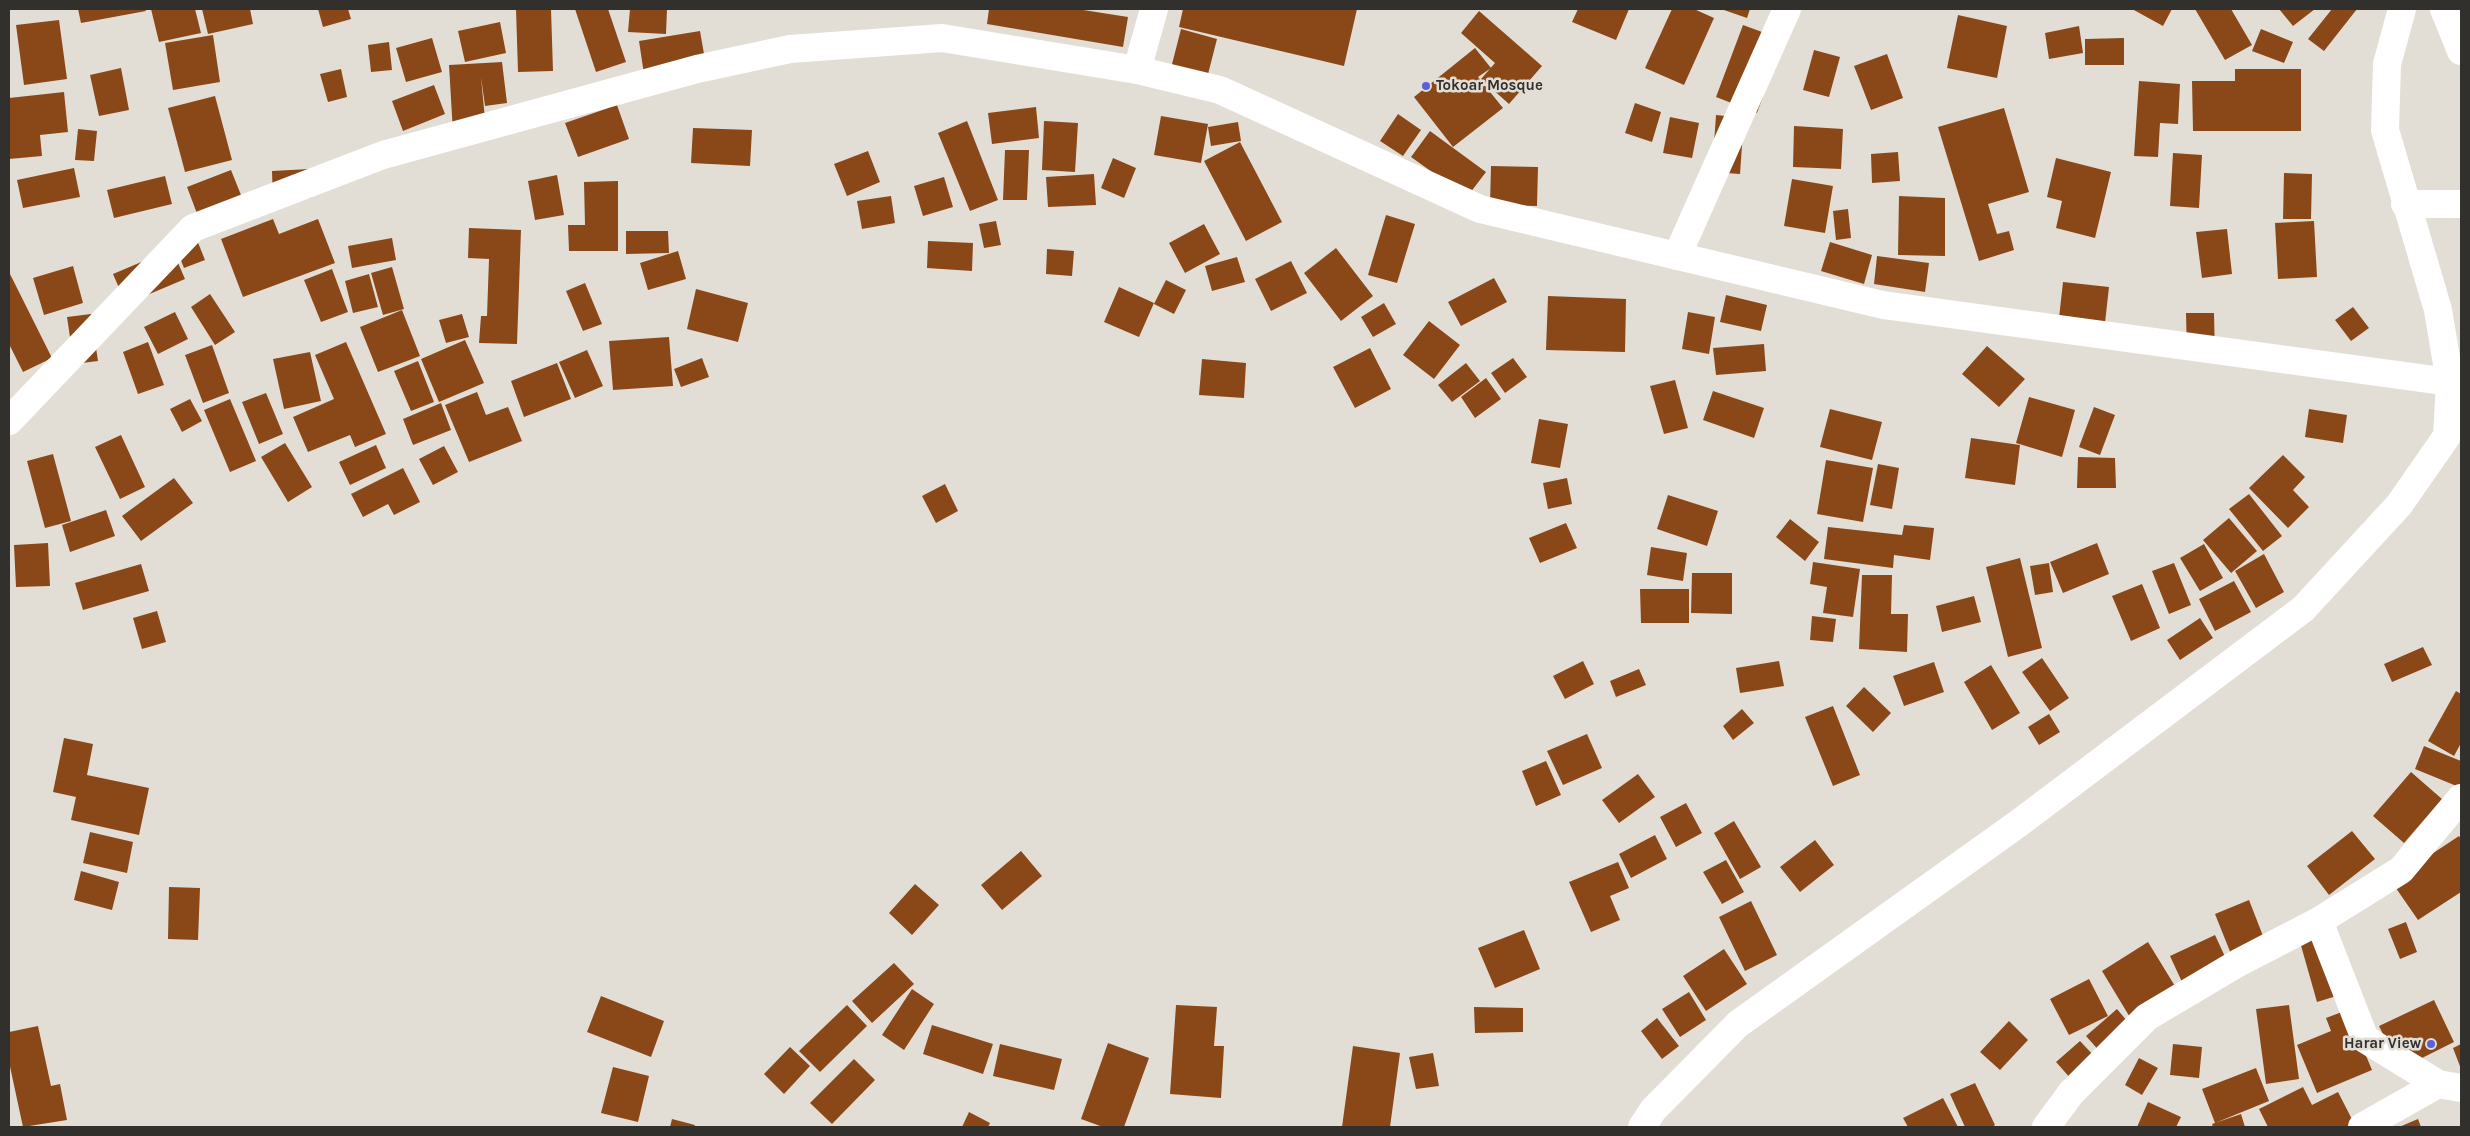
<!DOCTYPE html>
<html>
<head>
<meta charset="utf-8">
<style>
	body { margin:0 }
	#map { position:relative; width:2470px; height:1136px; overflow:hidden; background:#e3ded5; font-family:Karla,sans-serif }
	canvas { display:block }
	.frame { position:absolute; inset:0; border:10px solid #32302c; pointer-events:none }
</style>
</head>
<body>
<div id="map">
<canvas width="2470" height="1136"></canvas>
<div class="frame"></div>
</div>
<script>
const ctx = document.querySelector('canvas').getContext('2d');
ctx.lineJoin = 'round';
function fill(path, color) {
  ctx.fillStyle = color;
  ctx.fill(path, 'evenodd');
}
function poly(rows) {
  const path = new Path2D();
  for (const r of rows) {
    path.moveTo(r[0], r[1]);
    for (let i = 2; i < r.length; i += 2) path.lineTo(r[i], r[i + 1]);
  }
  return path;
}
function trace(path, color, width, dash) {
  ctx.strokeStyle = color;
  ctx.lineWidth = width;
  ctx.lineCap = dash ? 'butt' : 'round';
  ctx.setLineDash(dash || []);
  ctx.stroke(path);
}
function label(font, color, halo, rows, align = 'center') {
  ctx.font = font + ' Karla,sans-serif';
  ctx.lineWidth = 5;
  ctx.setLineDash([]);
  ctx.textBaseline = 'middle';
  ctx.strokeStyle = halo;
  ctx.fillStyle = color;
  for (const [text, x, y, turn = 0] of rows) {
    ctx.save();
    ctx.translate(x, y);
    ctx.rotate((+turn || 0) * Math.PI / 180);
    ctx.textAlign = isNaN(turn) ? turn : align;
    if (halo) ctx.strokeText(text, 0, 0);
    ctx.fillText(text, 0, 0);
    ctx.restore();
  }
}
const building = poly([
	[78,9,145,9,146,11,81,23],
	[151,9,195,9,201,33,159,42],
	[202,9,250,9,253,24,208,34],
	[318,9,348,9,351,19,323,27],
	[516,9,551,9,553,71,518,72],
	[575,9,608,9,626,62,596,72],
	[630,9,667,9,666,34,628,32],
	[989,9,1077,9,1128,17,1123,47,987,24],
	[1183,9,1357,9,1344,66,1179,27],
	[1578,9,1629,9,1616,40,1572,22],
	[1672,9,1694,9,1714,18,1684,85,1645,68],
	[1721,9,1750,9,1747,18],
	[2132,9,2172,9,2163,26],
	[2195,9,2231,9,2252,45,2225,60],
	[2279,9,2315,9,2293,26],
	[2332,9,2357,9,2324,51,2308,39],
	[1479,11,1542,66,1509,104,1481,79,1495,63,1461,33],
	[1958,15,2007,26,1997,78,1947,68],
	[59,20,67,79,24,85,16,25],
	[500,22,506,53,465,62,458,31],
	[1743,25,1784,40,1757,113,1716,97],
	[2079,26,2083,53,2049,59,2045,33],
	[1181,29,1217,39,1205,86,1169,76],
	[2261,29,2293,42,2284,63,2252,51],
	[700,31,707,71,645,81,639,41],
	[213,35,220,82,173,90,165,43],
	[432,38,442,72,406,82,396,48],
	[2124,38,2124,65,2085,65,2085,39],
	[389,42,392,70,371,72,368,45],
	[1475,48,1491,68,1478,77,1503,108,1453,147,1414,97],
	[1814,50,1840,57,1829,97,1803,90],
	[1887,54,1903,98,1871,110,1854,66],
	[502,62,507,103,485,106,481,77,486,130,453,133,449,65],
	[121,68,129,110,99,116,90,75],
	[341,69,347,97,328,102,320,74],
	[2235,69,2301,69,2301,131,2193,131,2192,81,2235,81],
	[2139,81,2180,84,2178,124,2160,123,2158,157,2134,156],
	[434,85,445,114,403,131,392,101],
	[64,92,68,132,40,135,42,156,9,159,9,98],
	[215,96,232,160,185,172,168,108],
	[1635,103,1661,112,1652,142,1625,133],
	[617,105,629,139,578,157,565,123],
	[1036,107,1039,138,992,144,988,113],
	[2004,108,2029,192,1988,204,1997,234,2009,231,2014,250,1979,261,1938,127],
	[1398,114,1421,130,1403,156,1380,141],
	[1716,115,1744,118,1740,174,1712,172],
	[1161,116,1208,124,1201,163,1154,155],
	[1670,117,1699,123,1692,158,1663,153],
	[967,121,998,200,970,211,938,133],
	[1044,121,1078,123,1075,172,1042,170],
	[1238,122,1241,141,1211,146,1208,127],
	[1794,126,1843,129,1841,169,1793,167],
	[693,128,752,130,750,166,691,163],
	[78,129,97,131,94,161,75,160],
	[1430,131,1486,172,1467,197,1411,157],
	[1240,142,1282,222,1246,241,1204,161],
	[1005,150,1029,150,1027,200,1003,200],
	[868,151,880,182,847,196,834,164],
	[1898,152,1900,181,1872,183,1871,154],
	[2173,153,2202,155,2199,208,2170,206],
	[1113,158,1136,168,1124,198,1101,188],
	[2056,158,2111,172,2095,238,2056,228,2062,201,2047,197],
	[1491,166,1538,167,1537,206,1490,205],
	[74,168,80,197,23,208,17,180],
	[309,169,311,198,273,200,272,171],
	[231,170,249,215,204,232,187,187],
	[2284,173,2312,174,2311,219,2283,219],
	[1094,174,1096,205,1048,207,1046,177],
	[557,175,564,215,535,220,528,181],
	[165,176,172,204,114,218,107,190],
	[944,177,953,207,923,216,914,186],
	[1792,179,1833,186,1825,233,1784,226],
	[618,181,618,251,569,251,568,225,585,225,584,182],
	[891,196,895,223,862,229,857,201],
	[1899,196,1945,198,1945,256,1898,255],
	[1848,209,1851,238,1836,240,1833,211],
	[1386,215,1415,224,1397,283,1368,275],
	[273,219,279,234,318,219,335,263,243,297,221,239],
	[996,221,1001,245,984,248,979,224],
	[2314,221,2317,277,2278,279,2275,223],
	[1204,224,1220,254,1185,273,1169,243],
	[469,228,521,230,517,344,479,343,481,316,487,316,489,259,468,258],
	[2227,229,2232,274,2202,278,2196,232],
	[626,231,668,231,669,253,626,254],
	[195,235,205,260,184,268,174,243],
	[392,238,396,260,352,268,348,246],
	[928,241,973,243,972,271,927,268],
	[1830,242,1872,255,1864,284,1821,271],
	[1336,248,1373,296,1341,321,1304,273],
	[172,249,185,279,126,304,113,274],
	[1047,249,1074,251,1072,276,1046,274],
	[678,251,686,279,648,290,640,263],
	[1877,256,1929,263,1925,292,1874,284],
	[1237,257,1245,282,1212,291,1205,266],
	[1291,261,1307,293,1271,311,1255,279],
	[73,266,83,303,44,315,33,278],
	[392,267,404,309,383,315,371,273],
	[332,269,348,312,321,322,304,280],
	[9,272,52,358,23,372,9,344],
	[369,274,378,307,353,313,345,281],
	[1494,278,1507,302,1461,326,1448,302],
	[1166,280,1186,290,1174,314,1154,304],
	[2063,282,2109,287,2105,323,2059,318],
	[585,283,602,324,583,331,566,291],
	[1119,287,1154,303,1139,337,1104,322],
	[696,289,748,303,738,342,687,329],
	[210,294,235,332,215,345,191,307],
	[1726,295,1767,305,1761,331,1720,322],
	[1548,296,1626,299,1625,352,1546,350],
	[1384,303,1396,324,1373,337,1361,317],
	[2353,307,2369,328,2351,341,2335,320],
	[402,310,420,356,378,372,360,327],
	[175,312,188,339,158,354,144,327],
	[1688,312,1715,317,1709,354,1682,349],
	[2186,313,2214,313,2215,356,2187,356],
	[91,314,98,361,74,364,67,317],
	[462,314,469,337,446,343,439,320],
	[1429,321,1460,345,1434,379,1403,355],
	[669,337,673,386,613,390,609,341],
	[465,340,484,383,439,402,421,359],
	[148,342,164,385,138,394,123,352],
	[346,342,386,434,355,447,350,435,308,452,293,417,334,399,315,355],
	[1764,344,1766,371,1716,375,1713,348],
	[212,345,229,393,203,403,185,355],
	[1987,346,2025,379,1999,407,1962,374],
	[1370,348,1391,389,1355,408,1333,367],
	[587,350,603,386,575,398,559,362],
	[310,352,321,401,284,409,273,359],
	[702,358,709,377,681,387,674,369],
	[1513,358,1527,377,1505,393,1491,373],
	[1202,359,1246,363,1244,398,1199,395],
	[418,361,434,402,411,411,394,371],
	[557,363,571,399,524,417,511,381],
	[1466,363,1480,381,1452,402,1438,385],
	[1486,378,1501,399,1475,418,1461,397],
	[1675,380,1688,428,1664,434,1650,386],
	[1713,391,1764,408,1754,438,1703,420],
	[477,392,486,415,508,407,522,441,469,462,445,405],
	[266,393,283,434,259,444,242,402],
	[2029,397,2075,410,2062,457,2016,443],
	[190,399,202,421,182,432,170,409],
	[230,399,256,461,230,472,204,410],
	[441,403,451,430,413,445,403,419],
	[2094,407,2115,415,2100,455,2079,447],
	[1830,409,1882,422,1872,460,1820,447],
	[2309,409,2347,415,2343,443,2305,437],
	[1539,419,1568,424,1560,468,1531,463],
	[121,435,145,487,120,499,95,447],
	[1971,438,2020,445,2015,485,1965,478],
	[285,443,312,487,288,502,261,457],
	[376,445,386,468,350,485,339,462],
	[444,446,458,472,433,485,419,459],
	[53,454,71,521,45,528,27,461],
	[2283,455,2305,477,2293,490,2309,507,2288,528,2249,488],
	[2078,457,2115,458,2116,488,2077,488],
	[1826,460,1873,468,1863,522,1817,514],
	[1878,464,1899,468,1892,509,1870,505],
	[403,468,420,502,394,515,388,504,363,517,351,494],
	[174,478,193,503,141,541,122,516],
	[1567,478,1572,504,1548,509,1543,483],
	[945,484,958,511,936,523,922,496],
	[2249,494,2282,536,2263,551,2229,509],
	[1668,495,1718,511,1707,546,1657,529],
	[106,510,115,536,70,552,62,525],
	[2229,518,2257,551,2231,573,2203,540],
	[1790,519,1819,542,1805,561,1776,537],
	[1566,523,1577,548,1540,563,1529,538],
	[1904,525,1934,528,1930,560,1894,555,1893,568,1824,559,1828,527,1902,535],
	[48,543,50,586,16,587,14,545],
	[2097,543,2109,574,2063,593,2050,562],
	[2204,544,2223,578,2200,591,2180,558],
	[1651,547,1687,553,1683,581,1647,575],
	[2264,554,2284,592,2256,608,2235,571],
	[2020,558,2042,648,2008,657,1986,567],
	[1813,562,1860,569,1853,617,1823,613,1827,587,1810,584],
	[2049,563,2053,592,2035,595,2030,566],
	[2174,563,2191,605,2169,614,2152,571],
	[141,564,149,591,83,610,75,583],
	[1692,573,1732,573,1732,614,1691,613],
	[1862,575,1892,575,1891,614,1908,614,1907,652,1859,649],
	[2234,581,2251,612,2215,631,2199,599],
	[2142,584,2160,628,2131,641,2112,596],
	[1640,589,1689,589,1689,623,1641,623],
	[1974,596,1981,622,1942,632,1936,606],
	[157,611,166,642,142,649,133,618],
	[1812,616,1836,619,1833,642,1810,640],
	[2200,618,2213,638,2180,660,2167,640],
	[2423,647,2432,665,2392,682,2384,664],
	[2042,658,2069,698,2050,711,2022,672],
	[1583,661,1594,684,1565,699,1553,676],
	[1779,661,1784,686,1740,693,1736,668],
	[1934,662,1944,692,1904,706,1893,676],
	[1991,665,2020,713,1992,730,1964,682],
	[1639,669,1646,685,1616,697,1610,681],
	[1864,687,1891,713,1873,732,1846,706],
	[2456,691,2461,694,2461,743,2454,756,2428,741],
	[1833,706,1860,775,1833,786,1805,717],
	[1742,709,1754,723,1733,740,1723,726],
	[2049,714,2060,732,2039,745,2028,727],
	[1587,734,1602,768,1563,785,1547,751],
	[64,738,93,744,87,775,149,788,139,835,71,820,76,797,53,792],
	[2424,746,2461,761,2461,782,2459,787,2415,769],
	[1546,761,1561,795,1536,806,1522,771],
	[2411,772,2442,799,2404,843,2373,816],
	[1638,774,1655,797,1619,823,1602,800],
	[1686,803,1702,833,1676,847,1660,817],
	[1734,821,1761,867,1740,879,1714,833],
	[2352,831,2375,859,2329,895,2307,866],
	[90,832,133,842,127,873,83,863],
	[1655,835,1667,859,1631,878,1619,854],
	[2459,836,2461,839,2461,892,2418,920,2391,881],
	[1815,840,1834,865,1800,892,1780,867],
	[1021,851,1042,876,1002,910,981,885],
	[1726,860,1744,892,1722,904,1703,872],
	[1618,862,1629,888,1610,896,1620,920,1591,932,1569,882],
	[81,871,119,882,112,910,74,900],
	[915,884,939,905,912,935,889,913],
	[169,887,200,888,198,940,168,939],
	[2249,900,2265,941,2231,954,2215,914],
	[1751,901,1777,955,1745,971,1719,917],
	[2406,922,2417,952,2400,959,2388,929],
	[1524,930,1540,969,1495,988,1478,948],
	[2215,935,2227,961,2182,982,2170,956],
	[2327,935,2343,994,2317,1002,2300,942],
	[2148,942,2178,991,2131,1019,2102,971],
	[1724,949,1747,984,1706,1011,1683,976],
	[894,963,914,984,872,1023,852,1001],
	[2089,979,2108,1016,2069,1035,2050,999],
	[912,989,934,1004,904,1050,882,1035],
	[1689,992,1706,1020,1680,1037,1662,1009],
	[601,996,664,1021,651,1057,587,1032],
	[2434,1000,2454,1042,2400,1069,2379,1026],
	[847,1005,867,1026,820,1072,799,1051],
	[1176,1005,1217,1007,1214,1046,1224,1046,1221,1098,1170,1094],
	[2289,1005,2299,1079,2266,1084,2256,1009],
	[1474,1007,1523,1008,1523,1032,1475,1033],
	[2117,1009,2133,1028,2102,1054,2086,1036],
	[2347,1010,2372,1070,2317,1093,2297,1045,2331,1031,2326,1018],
	[1657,1018,1679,1046,1662,1059,1641,1031],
	[2009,1021,2028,1040,2000,1070,1980,1052],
	[932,1025,993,1044,983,1074,923,1054],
	[38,1026,51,1086,60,1084,67,1120,23,1127,9,1062,9,1032],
	[2080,1041,2096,1058,2072,1080,2056,1062],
	[1108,1043,1149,1058,1124,1127,1103,1127,1081,1119],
	[1000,1044,1062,1059,1054,1090,993,1076],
	[2173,1044,2202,1047,2199,1078,2170,1075],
	[2461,1044,2461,1069,2453,1048],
	[1353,1046,1400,1053,1390,1127,1342,1127],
	[790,1047,810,1066,784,1094,764,1074],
	[1433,1053,1439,1086,1416,1089,1409,1057],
	[2139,1058,2158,1068,2142,1095,2125,1085],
	[854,1059,875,1080,832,1124,810,1103],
	[613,1067,649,1076,638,1122,601,1113],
	[2256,1068,2269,1101,2215,1123,2202,1089],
	[1975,1083,1995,1125,1992,1127,1965,1127,1950,1094],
	[2303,1087,2312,1105,2338,1092,2356,1127,2268,1127,2259,1109],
	[1943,1098,1958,1127,1908,1127,1903,1118],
	[2148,1102,2181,1117,2176,1127,2137,1127],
	[969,1112,990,1123,988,1127,962,1127],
	[2241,1114,2245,1127,2213,1127,2212,1124],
	[672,1119,695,1125,694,1127,670,1127],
	[2418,1119,2421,1127,2399,1127]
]);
const street = poly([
	[1137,70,1154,9],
	[1677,256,1787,9],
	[2319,921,2365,1039,2438,1084],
	[2046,1127,2071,1093,2147,1017,2238,963,2319,921,2401,870,2461,798],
	[2362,1127,2438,1084,2461,1088]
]);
const secondary = poly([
	[2444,9,2461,51],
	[2405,204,2461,204],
	[9,421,193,228,383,155,697,69,790,49,942,38,1137,70,1220,90,1480,209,1883,305,2450,382],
	[1642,1127,1653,1110,1738,1024,2019,823,2303,609,2399,505,2447,436,2450,382,2438,310,2385,130,2387,64,2402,9]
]);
const markers = [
	[1426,86,5,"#5960d8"],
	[2431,1044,5,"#5960d8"]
];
const poiNames = [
	["Tokoar Mosque",1436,86],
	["Harar View",2421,1044,"right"]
];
fill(building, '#8a4819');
trace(street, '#fff', 28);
trace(secondary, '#fff', 28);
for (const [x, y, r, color] of markers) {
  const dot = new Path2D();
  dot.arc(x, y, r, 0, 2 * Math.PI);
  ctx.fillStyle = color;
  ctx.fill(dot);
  trace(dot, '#e3ded5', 2);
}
label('bold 15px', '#32302c', '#e3ded5', poiNames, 'left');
</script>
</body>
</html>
